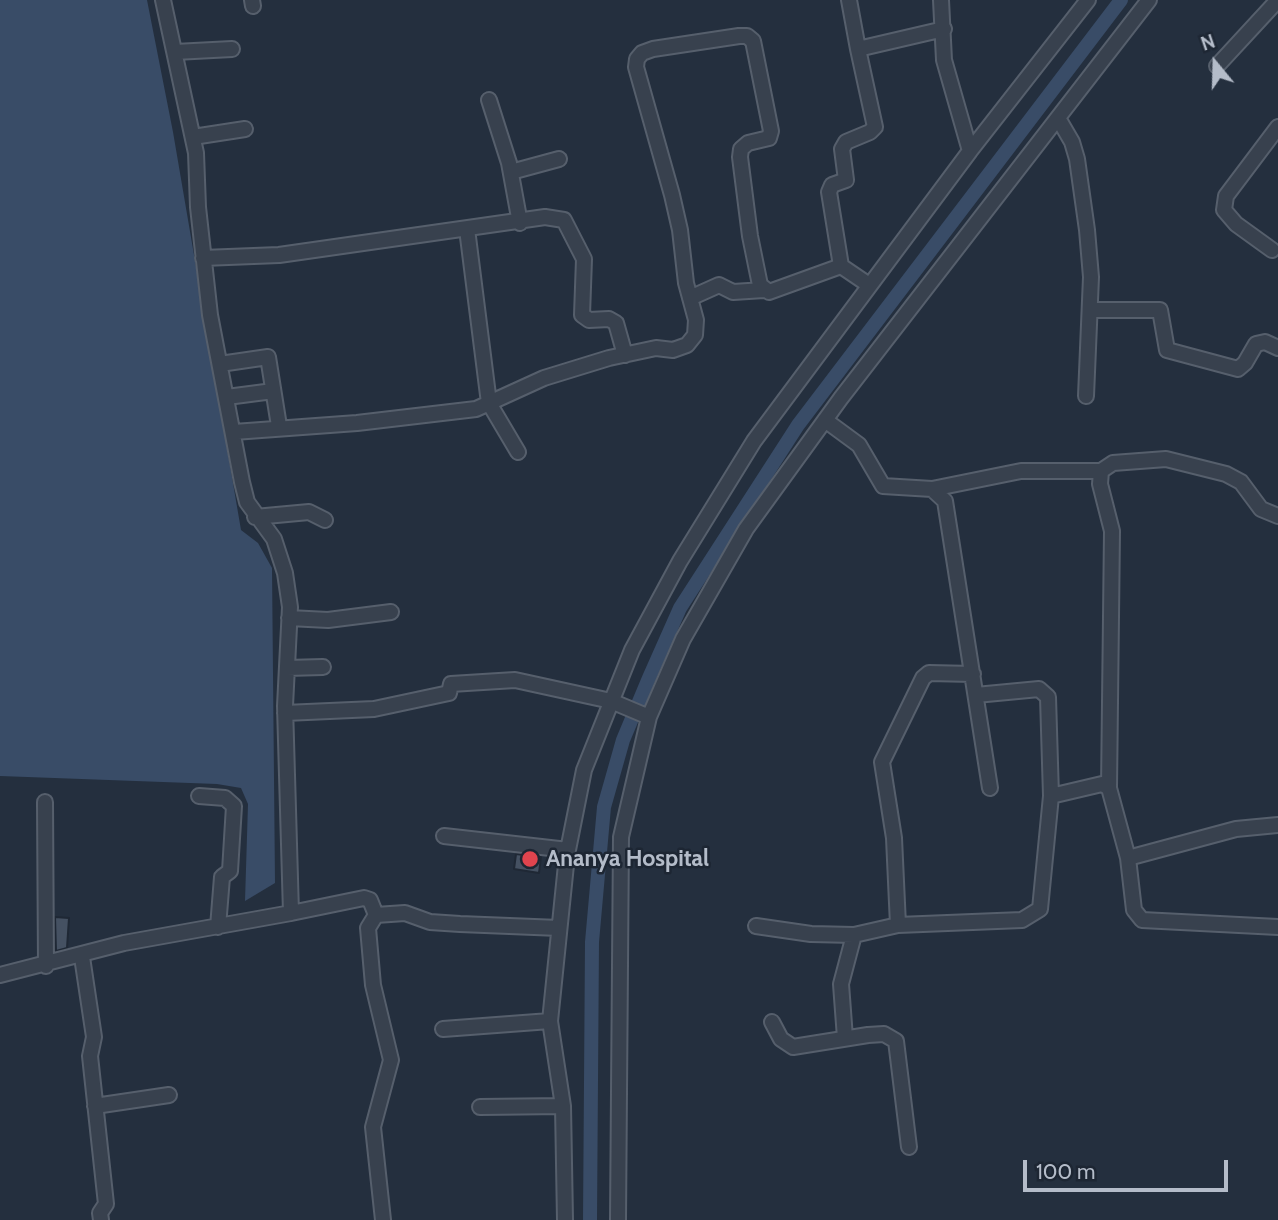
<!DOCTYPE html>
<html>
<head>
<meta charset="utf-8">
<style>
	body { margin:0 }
	#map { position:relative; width:1278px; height:1220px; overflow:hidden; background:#242f3e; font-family:Cabin,sans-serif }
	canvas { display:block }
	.north { position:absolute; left:1180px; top:28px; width:70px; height:70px; -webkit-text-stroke:5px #1d2633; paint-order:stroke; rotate:341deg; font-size:19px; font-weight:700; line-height:28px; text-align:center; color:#b4bcc9 }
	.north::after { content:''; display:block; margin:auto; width:24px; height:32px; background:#b4bcc9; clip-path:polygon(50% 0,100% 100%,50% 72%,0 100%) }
	.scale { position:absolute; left:1023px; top:1160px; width:205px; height:32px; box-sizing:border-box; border:4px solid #b4bcc9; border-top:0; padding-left:9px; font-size:21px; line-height:24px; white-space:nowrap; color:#b4bcc9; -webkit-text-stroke:5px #1d2633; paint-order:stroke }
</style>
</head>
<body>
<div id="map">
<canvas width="1278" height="1220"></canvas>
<div class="north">N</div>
<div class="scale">100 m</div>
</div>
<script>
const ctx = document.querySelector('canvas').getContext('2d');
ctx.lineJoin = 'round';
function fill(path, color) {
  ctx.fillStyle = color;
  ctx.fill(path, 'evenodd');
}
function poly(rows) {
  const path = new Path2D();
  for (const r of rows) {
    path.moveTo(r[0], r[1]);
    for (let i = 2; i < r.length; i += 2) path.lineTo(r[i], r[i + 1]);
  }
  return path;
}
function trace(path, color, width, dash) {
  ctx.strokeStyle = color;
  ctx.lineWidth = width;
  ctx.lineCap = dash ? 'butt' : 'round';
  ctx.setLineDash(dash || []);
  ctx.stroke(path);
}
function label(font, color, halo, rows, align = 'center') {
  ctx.font = font + ' Cabin,sans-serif';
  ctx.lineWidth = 5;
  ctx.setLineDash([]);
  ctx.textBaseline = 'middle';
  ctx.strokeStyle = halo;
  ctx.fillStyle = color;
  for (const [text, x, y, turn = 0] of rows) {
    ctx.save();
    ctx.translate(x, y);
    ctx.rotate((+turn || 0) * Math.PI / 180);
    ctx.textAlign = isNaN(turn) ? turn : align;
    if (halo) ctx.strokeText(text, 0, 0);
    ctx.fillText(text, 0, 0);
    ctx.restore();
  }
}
const water = poly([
	[0,0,147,0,173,132,241,530,258,543,272,568,275,883,245,901,248,804,241,788,217,784,0,776]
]);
const canal = poly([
	[590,1220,592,942,604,807,623,740,649,678,680,608,798,425,1121,0]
]);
const building = poly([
	[516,854,541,857,539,873,514,869,516,854],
	[55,917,69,918,67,948,56,951,55,917]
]);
const minor = poly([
	[252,0,253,6],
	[849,0,858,49],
	[941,0,944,60,970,151],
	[175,52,232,49],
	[1217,66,1278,0],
	[489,100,509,163,520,223],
	[1058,118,1072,142,1077,159,1087,230,1091,277,1086,396],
	[193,137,245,129],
	[511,172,559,159],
	[467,229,489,403,518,452],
	[1272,250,1236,224,1224,210,1226,196,1278,127],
	[203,258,279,255,545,217,564,220,584,259,582,315,589,320,609,319,616,323,625,355],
	[869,285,841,266,829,192,832,185,846,180,842,149,846,142,870,132,875,127,858,49,944,29],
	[690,298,719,285,733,292,764,290],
	[1090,310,1160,310,1167,350,1238,369,1245,363,1256,344,1265,342,1278,348],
	[220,364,268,357,279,426],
	[227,397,273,391],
	[825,420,859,445,883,486,932,489,945,501,990,788],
	[234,432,357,423,476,409,544,378,609,358,656,348,673,350,687,345,695,335,696,320,686,283,680,230,672,195,636,67,637,59,642,53,653,49,739,36,747,36,753,41,771,131,769,138,748,143,741,149,740,157,750,236,760,285,769,292,841,266],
	[932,489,1021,471,1101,471],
	[255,517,309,512,325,520],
	[289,618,328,620,391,612],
	[287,668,323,667],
	[285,713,374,709,449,693,451,684,515,680,611,701,649,717],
	[1109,788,1112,531,1100,484,1101,471,1113,463,1166,459,1226,474,1241,482,1261,509,1278,516],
	[199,796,225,798,234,806,230,871,222,877,218,927],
	[1051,796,1102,784,1109,788,1128,858,1134,910,1142,920,1278,927],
	[45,802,46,966],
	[444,836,568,850],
	[1128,858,1236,829,1278,825],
	[291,913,364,898,370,900,376,915,405,913,430,922,460,924,559,928],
	[376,915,368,928,373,985,391,1060,373,1127,383,1220],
	[898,925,894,838,882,762,923,678,929,673,973,674],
	[756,926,811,934,854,935,898,925,1022,920,1040,909,1051,796,1048,697,1039,689,976,695],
	[82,957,94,1037,90,1056,106,1204,100,1213,101,1220],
	[0,975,124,943,291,913,285,706,290,607,285,573,274,539,247,502,242,482,210,315,198,207,196,153,163,0],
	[772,1022,781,1039,793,1047,868,1035,884,1034,896,1041,909,1147],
	[443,1029,550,1021],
	[845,1038,841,984,854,935],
	[95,1106,169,1095],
	[480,1107,563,1106],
	[565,1220,563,1106,550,1021,567,855,584,770,632,650,680,561,754,441,970,151,1088,0],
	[618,1220,621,837,649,717,683,639,746,529,841,398,1149,0]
]);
const markers = [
	[530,859,9,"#e0444e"]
];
const poiNames = [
	["Ananya Hospital",546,859]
];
fill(water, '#394c67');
trace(canal, '#394c67', 14);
fill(building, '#455162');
trace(building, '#1f2835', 2);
trace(minor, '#565f6c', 18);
trace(minor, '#38414e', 14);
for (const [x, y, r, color] of markers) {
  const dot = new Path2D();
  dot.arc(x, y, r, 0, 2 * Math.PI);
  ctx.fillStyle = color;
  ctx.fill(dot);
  trace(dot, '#1d2633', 2.5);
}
label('bold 23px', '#b4bcc9', '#1d2633', poiNames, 'left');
</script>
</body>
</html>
